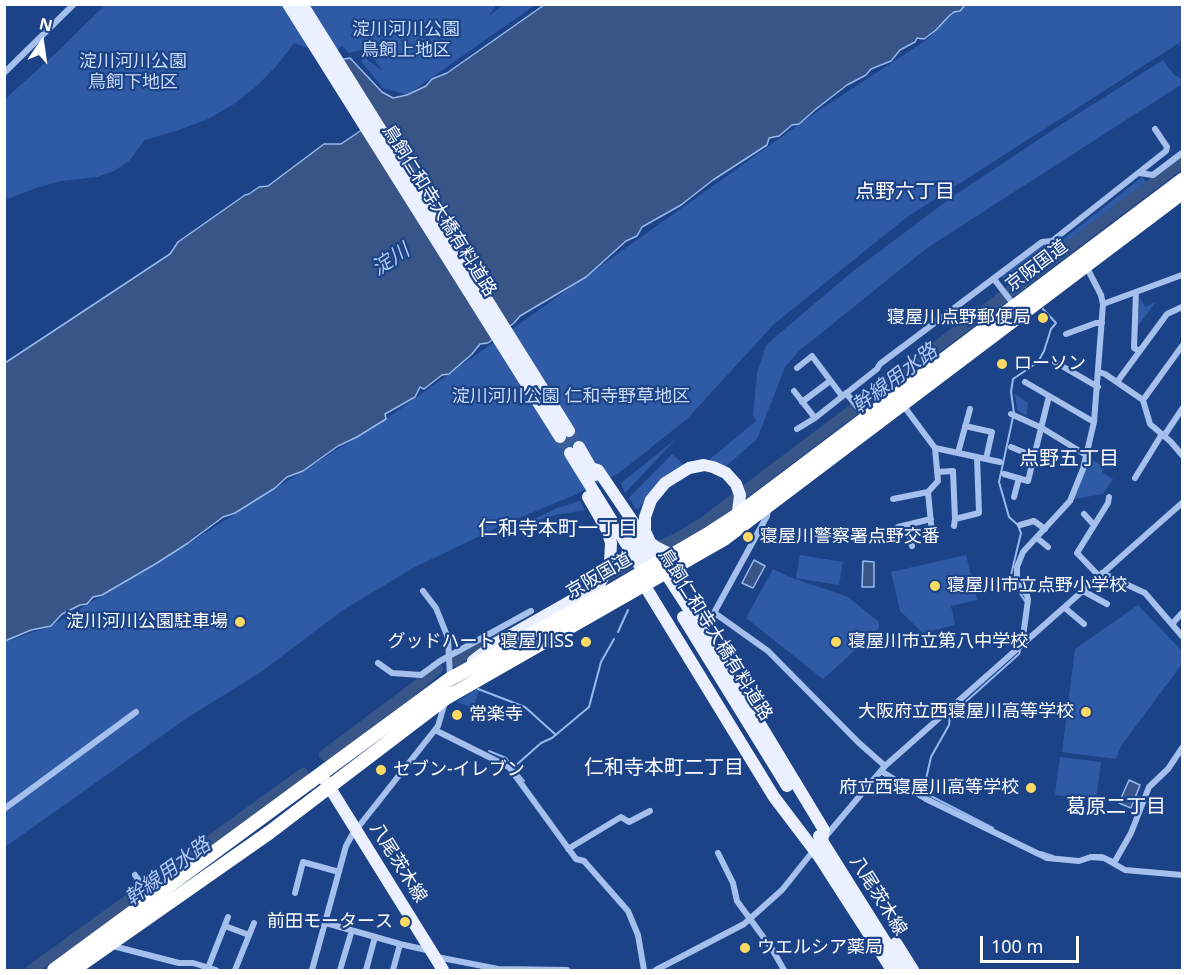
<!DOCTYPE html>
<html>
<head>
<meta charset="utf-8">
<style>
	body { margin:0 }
	#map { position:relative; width:1187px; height:975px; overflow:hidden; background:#1c4388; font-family:"Noto Sans",sans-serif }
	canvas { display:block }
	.frame { position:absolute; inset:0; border:6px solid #fff; pointer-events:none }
	.north { position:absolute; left:12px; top:12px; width:60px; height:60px; -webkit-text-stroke:4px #1c4388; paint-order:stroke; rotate:13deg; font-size:16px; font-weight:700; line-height:24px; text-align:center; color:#fff }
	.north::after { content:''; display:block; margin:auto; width:21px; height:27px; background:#fff; clip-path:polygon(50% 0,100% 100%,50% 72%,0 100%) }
	.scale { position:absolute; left:980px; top:936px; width:99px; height:27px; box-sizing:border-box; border:3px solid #fff; border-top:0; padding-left:8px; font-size:18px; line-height:21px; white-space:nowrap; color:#fff; -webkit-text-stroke:4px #1c4388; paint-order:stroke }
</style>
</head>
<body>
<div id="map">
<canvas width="1187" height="975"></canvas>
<div class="frame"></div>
<div class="north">N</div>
<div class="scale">100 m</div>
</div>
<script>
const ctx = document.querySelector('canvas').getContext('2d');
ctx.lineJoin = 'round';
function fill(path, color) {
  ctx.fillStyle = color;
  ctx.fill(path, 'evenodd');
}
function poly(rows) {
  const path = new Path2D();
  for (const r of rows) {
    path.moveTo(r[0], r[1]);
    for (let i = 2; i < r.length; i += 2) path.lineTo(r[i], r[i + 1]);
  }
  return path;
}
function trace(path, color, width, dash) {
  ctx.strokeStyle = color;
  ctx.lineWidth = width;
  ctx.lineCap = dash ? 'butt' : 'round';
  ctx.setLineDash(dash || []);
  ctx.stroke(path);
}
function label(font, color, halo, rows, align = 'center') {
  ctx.font = font + ' "Noto Sans","Noto Sans JP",sans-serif';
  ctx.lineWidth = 4.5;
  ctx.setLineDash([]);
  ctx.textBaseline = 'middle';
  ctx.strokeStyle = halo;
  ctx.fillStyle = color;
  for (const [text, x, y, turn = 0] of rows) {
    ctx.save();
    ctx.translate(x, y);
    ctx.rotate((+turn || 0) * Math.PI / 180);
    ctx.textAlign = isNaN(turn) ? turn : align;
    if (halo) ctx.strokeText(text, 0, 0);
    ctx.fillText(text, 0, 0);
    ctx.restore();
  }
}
const green = poly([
	[105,5,496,5,489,16,503,5,535,5,407,95,383,88,361,61,365,58,383,71,366,49,349,53,342,46,328,56,294,43,279,63,258,85,234,104,208,119,179,130,145,140,129,161,114,171,97,177,61,181,36,188,5,200,4,100,55,54],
	[964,5,1182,5,1182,41,907,217,774,324,687,419,619,473,572,496,507,523,413,568,343,610,261,672,187,718,5,847,5,642,51,626,157,563,389,417,815,113,928,39,949,16],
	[1163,60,1174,75,1182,79,1182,84,927,248,799,351,785,367,757,439,725,467,710,459,756,421,753,415,757,373,766,346,774,338,852,272,952,197,1065,122],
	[1142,177,1146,182,1009,286,1001,276,1045,244,1057,244],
	[1140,297,1145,307,1156,302,1137,327],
	[1015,394,1028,403,1026,416,1017,410],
	[676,439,625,493,621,483],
	[672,454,685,466,664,479,637,510,629,498],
	[1090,459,1104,466,1102,472,1113,479,1103,494,1074,499],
	[580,501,585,510,556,515,521,525,557,508],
	[800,555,843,562,839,585,796,578],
	[966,555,977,600,951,606,955,625,923,633,900,611,891,572],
	[773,569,787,576,848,597,879,622,879,629,823,679,746,618],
	[1138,605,1182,651,1182,664,1121,746,1116,759,1062,752,1075,649],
	[476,689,479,691,473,708,457,702],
	[1060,757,1101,762,1096,800,1055,795]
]);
const water = poly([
	[544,5,965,5,960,11,954,12,949,16,936,30,924,39,917,38,915,42,900,50,891,61,871,69,866,75,847,85,816,109,799,124,792,125,779,136,769,138,767,145,713,180,681,205,642,227,637,236,626,241,586,277,520,316,514,323,488,343,480,344,472,354,449,374,442,375,424,389,420,387,415,397,385,414,386,419,357,437,338,446,303,471,287,477,275,488,235,513,223,517,188,543,157,563,102,595,93,597,87,604,80,605,62,614,51,626,31,630,5,641,5,363,170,254,178,242,245,195,249,194,259,187,268,186,324,144,341,144,369,125,332,61,350,58,382,92,393,98,407,95,426,86,432,79,447,73,544,5],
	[754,560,765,566,753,588,742,583,754,560],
	[863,561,874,562,874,587,862,587,863,561],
	[1129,780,1140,785,1131,808,1119,803,1129,780]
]);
const stream = poly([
	[1021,283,1025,287],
	[1000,299,1001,305],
	[1014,413,1011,392,1013,379,1038,362,1044,351,1051,329,1056,323,1043,309],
	[1013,417,999,482,1009,517,1018,525,1021,533,1011,575,1015,586,1025,601],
	[618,632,628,610],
	[478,689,525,707,556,735],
	[489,751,506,758,524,781],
	[514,767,541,743,552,738,589,707,601,662,614,639],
	[993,828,923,792,931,757,949,725,950,716,1019,654,1020,651],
	[1041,852,1053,856],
	[1090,855,1102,855,1113,860]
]);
const river = poly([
	[661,546,675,540,702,524,1182,162],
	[597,581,645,555],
	[455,661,497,637],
	[325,755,412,690,437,669],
	[32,970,303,774]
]);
const primaryTunnel = poly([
	[569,431,579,447],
	[560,437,570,453]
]);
const street = poly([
	[4,73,74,4],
	[1139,173,1153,175,1182,153],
	[994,279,1014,305],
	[1136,292,1134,348,1140,351],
	[1103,304,1182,275],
	[1066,334,1096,323,1102,323],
	[1055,362,1098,387],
	[797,368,812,356,842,396],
	[1099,372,1105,374,1143,400,1182,346],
	[1025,382,1094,422],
	[1117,382,1167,314,1182,307],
	[794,391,815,418],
	[846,393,866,417],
	[1143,400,1150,424,1171,442,1182,455],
	[802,402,830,381],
	[1011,414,1042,428,1086,455],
	[965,426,992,432,986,459],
	[797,429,815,418,877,369,880,364,1042,242,1052,241,1166,151,1167,147,1155,129],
	[1164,436,1182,409],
	[1011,447,1035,457],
	[935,448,1000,462],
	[958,453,970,409],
	[937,472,953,471,955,519,954,526],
	[1004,474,1028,481,1049,396],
	[1135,478,1162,434],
	[928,492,932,534],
	[1014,497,1019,478],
	[893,499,928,492,938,481,935,448,903,405],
	[768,507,767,516,715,611,716,614,768,651,859,743,885,766],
	[1084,514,1094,525],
	[955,519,979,513,977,457],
	[907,525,912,546],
	[1020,525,1034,521,1045,529],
	[898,527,931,519],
	[1037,538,1048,547],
	[1102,573,1145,593,1182,636],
	[1099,576,1077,553,1108,503,1109,497],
	[423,591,436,608,448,638,450,677],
	[1083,591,1107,604],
	[1065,608,1084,624],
	[1172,624,1182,613],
	[1022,644,1028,600,1027,595,1017,583,1017,567,1023,552,1070,501,1083,469,1094,422,1103,304,1101,295,1086,266],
	[378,663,392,673,421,675,440,661,531,611],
	[435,730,509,767,576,859,584,861,628,911,638,935,644,970],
	[881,771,926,799,1047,858,1079,861,1091,857,1104,858,1125,870,1182,875],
	[4,809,136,712],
	[826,836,885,766,1182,503],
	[568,849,621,817,629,822,650,811],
	[718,853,733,883,737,901,772,949,784,970],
	[1114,863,1131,833,1149,787,1168,769,1182,748],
	[135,875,152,899],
	[295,893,303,862,339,872],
	[326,923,400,944,431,951],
	[225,926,249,935],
	[109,945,179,963,193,963,216,970],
	[437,957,498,969,567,970],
	[208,968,228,917],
	[235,970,254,923],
	[312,970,346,846,352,835,438,726,445,702],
	[340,970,352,930],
	[366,970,375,937],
	[393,970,400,944],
	[656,970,744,924,782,890,814,850]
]);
const primary = poly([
	[288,4,560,437],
	[302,4,569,431],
	[579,447,595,475],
	[570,453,648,579],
	[590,468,598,470,644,538,656,547,668,553,681,555],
	[733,520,738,512,740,495,736,484,726,473,713,467,704,465,689,468,665,483,651,500,645,517,645,531,659,563,716,651,824,830,822,841],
	[625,523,657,574],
	[640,578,774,797,818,855,892,970],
	[683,617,787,786],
	[473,661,495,644,599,585,610,563,611,543,607,530,588,497],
	[325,780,443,970],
	[819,836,903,970],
	[896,943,913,970]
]);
const highway = poly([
	[54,970,450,679,600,597,708,534,737,515,1182,180],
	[73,970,270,832,446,698,724,539,1182,193]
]);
const markers = [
	[1043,318,6,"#fddb62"],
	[1002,364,6,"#fddb62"],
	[748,537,6,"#fddb62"],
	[935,586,6,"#fddb62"],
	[240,622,6,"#fddb62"],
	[586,642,6,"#fddb62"],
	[836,642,6,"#fddb62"],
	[1086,712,6,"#fddb62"],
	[457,715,6,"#fddb62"],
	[381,770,6,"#fddb62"],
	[1031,788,6,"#fddb62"],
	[405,922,6,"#fddb62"],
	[745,948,6,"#fddb62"]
];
const parkNames = [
	["淀川河川公園",406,30],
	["鳥飼上地区",406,51],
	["淀川河川公園",133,62],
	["鳥飼下地区",133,83],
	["淀川河川公園 仁和寺野草地区",571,397]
];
const streetNames = [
	["鳥飼仁和寺大橋有料道路",439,211,58],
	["京阪国道",1037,266,-37],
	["京阪国道",599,576,-30],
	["鳥飼仁和寺大橋有料道路",715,635,58],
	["八尾茨木線",398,863,58],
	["八尾茨木線",878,896,58]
];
const poiNames = [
	["寝屋川点野郵便局",1031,318,"right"],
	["ローソン",1014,364],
	["寝屋川警察署点野交番",760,537],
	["寝屋川市立点野小学校",947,586],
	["淀川河川公園駐車場",228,622,"right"],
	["グッドハート 寝屋川SS",574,642,"right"],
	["寝屋川市立第八中学校",848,642],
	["大阪府立西寝屋川高等学校",1074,712,"right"],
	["常楽寺",469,715],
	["セブン-イレブン",393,770],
	["府立西寝屋川高等学校",1019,788,"right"],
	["前田モータース",393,922,"right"],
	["ウエルシア薬局",757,948]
];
const neighbourhoodNames = [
	["点野六丁目",905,192],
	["点野五丁目",1069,459],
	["仁和寺本町一丁目",558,529],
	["仁和寺本町二丁目",664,768],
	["葛原二丁目",1116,807]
];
const waterNames = [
	["淀川",391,260,-34],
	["幹線用水路",895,379,-37],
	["幹線用水路",168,872,-36]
];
fill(green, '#2f5ba6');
fill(water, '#385588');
trace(water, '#98b9ee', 1.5);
trace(stream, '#98b9ee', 2);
trace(river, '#385588', 12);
trace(primaryTunnel, '#3e5f9a', 12, [12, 6]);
trace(street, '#a5c0ec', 6);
trace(primary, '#eaf0ff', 12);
trace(highway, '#fff', 14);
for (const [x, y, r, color] of markers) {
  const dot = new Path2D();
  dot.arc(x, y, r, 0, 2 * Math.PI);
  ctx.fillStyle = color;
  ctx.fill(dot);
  trace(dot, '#1c4388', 2);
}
label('18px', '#cadcf9', '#1c4388', parkNames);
label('18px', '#fff', '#1c4388', streetNames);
label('18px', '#fff', '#1c4388', poiNames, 'left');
label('20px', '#fff', '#1c4388', neighbourhoodNames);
label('italic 20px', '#b0caf3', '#1c4388', waterNames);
</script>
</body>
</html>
